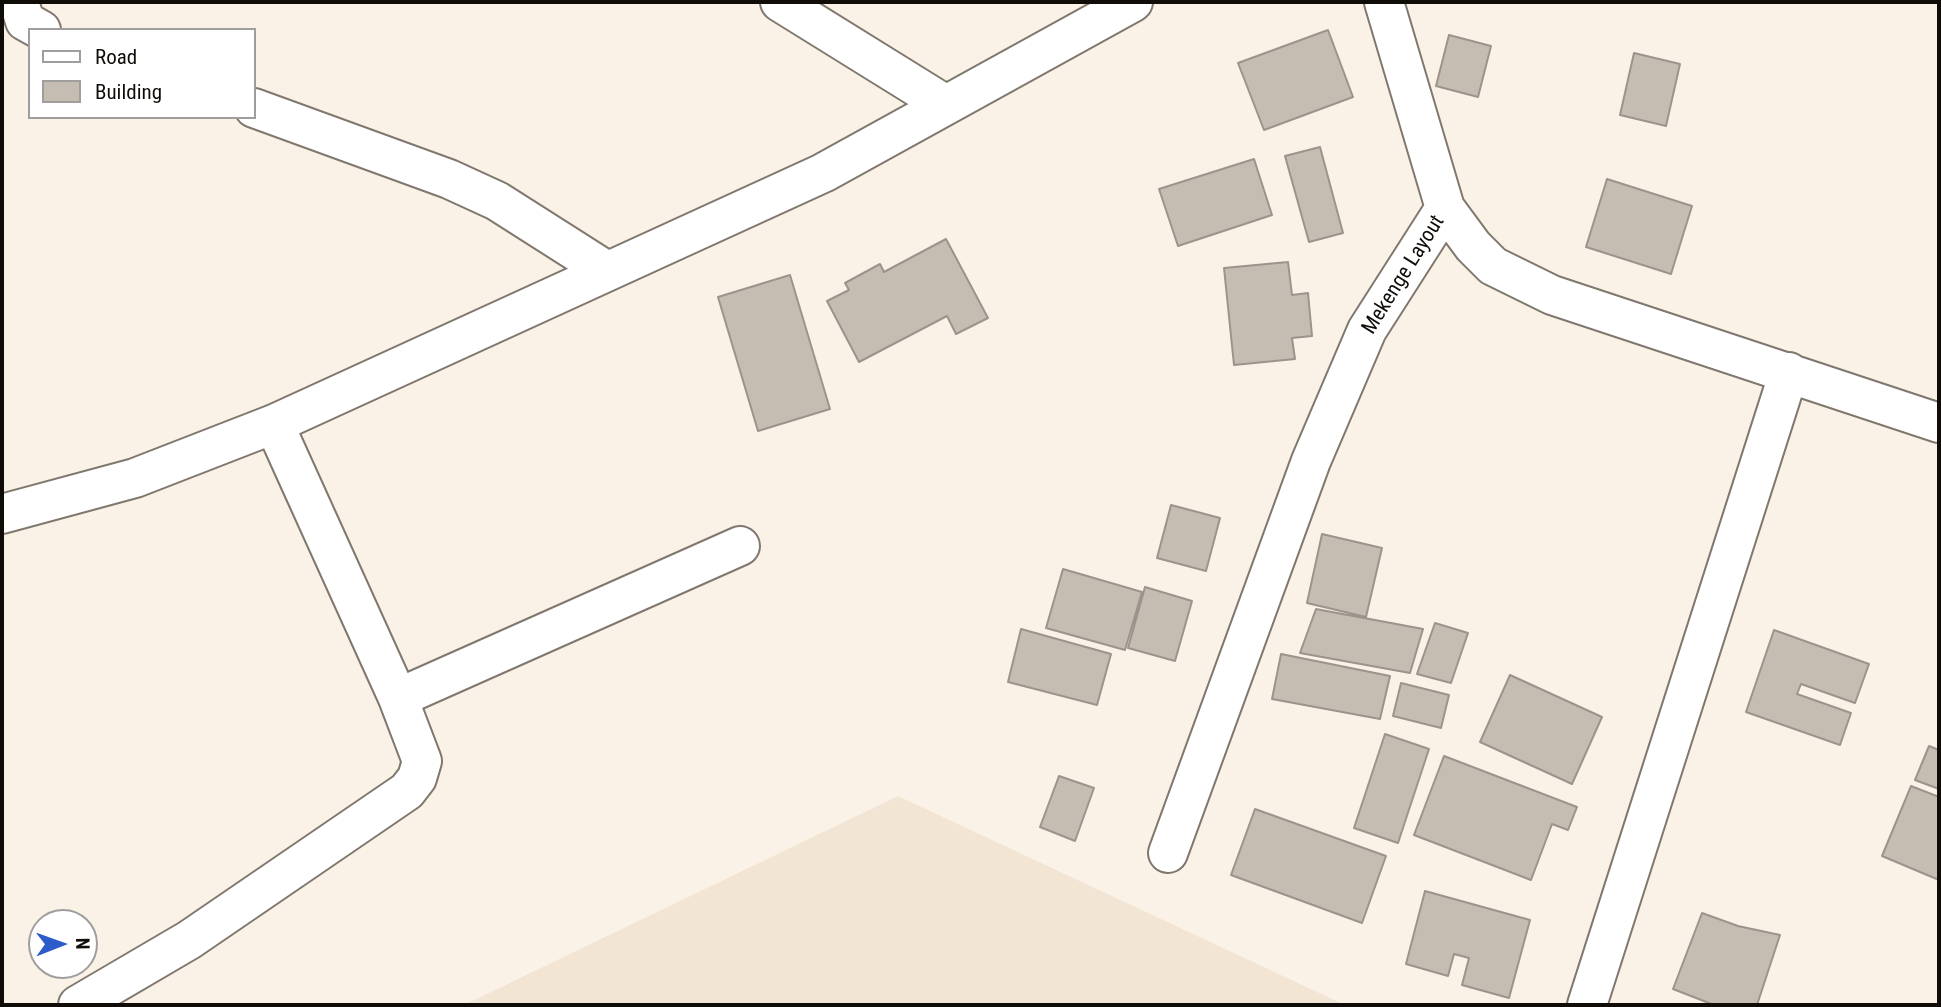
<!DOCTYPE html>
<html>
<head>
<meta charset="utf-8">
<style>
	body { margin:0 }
	#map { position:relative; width:1941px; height:1007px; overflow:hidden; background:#fbf2e7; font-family:"Roboto Condensed",sans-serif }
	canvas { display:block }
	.frame { position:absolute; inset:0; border:4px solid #100d09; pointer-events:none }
	.legend { position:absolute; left:28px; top:28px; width:228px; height:91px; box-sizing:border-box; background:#fff; border:2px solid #9f9e9d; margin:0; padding:9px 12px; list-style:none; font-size:21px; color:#100d09 }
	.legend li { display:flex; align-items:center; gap:14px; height:35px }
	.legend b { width:35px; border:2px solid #9f9e9d }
	.north { position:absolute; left:28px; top:909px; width:70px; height:70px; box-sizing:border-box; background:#fff; border:2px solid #9f9e9d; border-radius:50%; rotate:89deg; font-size:19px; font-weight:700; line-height:28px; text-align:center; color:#100d09 }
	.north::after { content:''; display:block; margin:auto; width:24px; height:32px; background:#2d5bca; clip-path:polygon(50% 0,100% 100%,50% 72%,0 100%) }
</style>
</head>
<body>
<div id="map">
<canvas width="1941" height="1007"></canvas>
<div class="frame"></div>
<ul class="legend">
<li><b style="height:9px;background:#fff"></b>Road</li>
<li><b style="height:19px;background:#c5bdb2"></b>Building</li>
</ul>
<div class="north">N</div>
</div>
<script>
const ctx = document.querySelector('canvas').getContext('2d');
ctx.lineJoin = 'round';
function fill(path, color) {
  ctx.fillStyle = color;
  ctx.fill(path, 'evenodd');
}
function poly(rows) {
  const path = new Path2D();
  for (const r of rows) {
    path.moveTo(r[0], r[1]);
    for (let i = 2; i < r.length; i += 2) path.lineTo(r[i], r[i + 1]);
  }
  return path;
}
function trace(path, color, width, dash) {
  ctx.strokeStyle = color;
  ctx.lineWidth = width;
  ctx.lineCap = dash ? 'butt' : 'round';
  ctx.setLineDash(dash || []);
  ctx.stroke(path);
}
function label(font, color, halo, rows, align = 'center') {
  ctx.font = font + ' "Roboto Condensed",sans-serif';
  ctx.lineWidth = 5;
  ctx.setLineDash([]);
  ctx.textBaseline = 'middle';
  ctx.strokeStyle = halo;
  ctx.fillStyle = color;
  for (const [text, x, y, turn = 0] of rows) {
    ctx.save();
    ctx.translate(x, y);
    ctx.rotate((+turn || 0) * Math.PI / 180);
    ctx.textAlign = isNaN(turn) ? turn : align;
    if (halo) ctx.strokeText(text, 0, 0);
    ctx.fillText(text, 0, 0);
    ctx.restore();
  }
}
const built = poly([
	[898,796,1345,1005,464,1005]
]);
const building = poly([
	[1328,30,1353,97,1264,130,1238,63,1328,30],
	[1449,35,1491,46,1478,97,1436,86,1449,35],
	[1634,53,1680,64,1666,126,1620,115,1634,53],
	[1320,147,1343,233,1309,242,1285,156,1320,147],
	[1254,159,1272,215,1178,246,1159,189,1254,159],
	[1607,179,1692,206,1671,274,1586,247,1607,179],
	[946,239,988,318,956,334,947,316,859,362,827,301,849,290,845,283,880,264,884,272,946,239],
	[1288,262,1292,295,1308,293,1312,336,1292,338,1295,359,1234,365,1224,268,1288,262],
	[790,275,830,409,758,431,718,297,790,275],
	[1171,505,1220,518,1206,571,1157,558,1171,505],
	[1322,534,1382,548,1366,617,1307,603,1322,534],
	[1063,569,1142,592,1125,650,1046,628,1063,569],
	[1145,587,1192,601,1175,661,1128,648,1145,587],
	[1316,609,1423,629,1410,673,1300,653,1316,609],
	[1435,623,1468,633,1451,683,1417,674,1435,623],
	[1021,629,1111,654,1097,705,1008,682,1021,629],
	[1774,630,1869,664,1855,703,1801,684,1797,694,1851,713,1840,745,1746,712,1774,630],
	[1281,654,1390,676,1380,719,1272,699,1281,654],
	[1510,675,1602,717,1572,784,1480,742,1510,675],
	[1401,683,1449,695,1441,728,1393,716,1401,683],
	[1385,734,1429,749,1398,843,1354,828,1385,734],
	[1929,746,1939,750,1939,789,1915,780,1929,746],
	[1444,756,1577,807,1568,830,1552,824,1531,880,1414,835,1444,756],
	[1059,776,1094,788,1075,841,1040,827,1059,776],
	[1911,786,1939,797,1939,880,1882,856,1911,786],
	[1255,809,1386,856,1362,923,1231,875,1255,809],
	[1425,891,1530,920,1509,998,1462,985,1469,958,1454,954,1448,976,1406,964,1425,891],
	[1702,913,1738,926,1780,935,1757,1005,1714,1005,1673,989,1702,913]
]);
const minor = poly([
	[19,2,25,21,41,30],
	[780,2,946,105],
	[1384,2,1445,208,1473,246,1493,266,1552,295,1939,423],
	[254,108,449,179,497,201,607,271],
	[2,514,135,478,274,424,823,173,1133,2],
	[398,698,740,546],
	[1168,853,1311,461,1367,330,1445,208],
	[78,1005,189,940,407,791,417,778,422,761,398,698,274,424],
	[1587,1005,1789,372]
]);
const streetNames = [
	["Mekenge Layout",1404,275,-58]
];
fill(built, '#f3e5d4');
fill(building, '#c5bdb2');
trace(building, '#9c948a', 2);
trace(minor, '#80786e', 42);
trace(minor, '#fff', 38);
label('21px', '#100d09', '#fff', streetNames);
</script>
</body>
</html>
